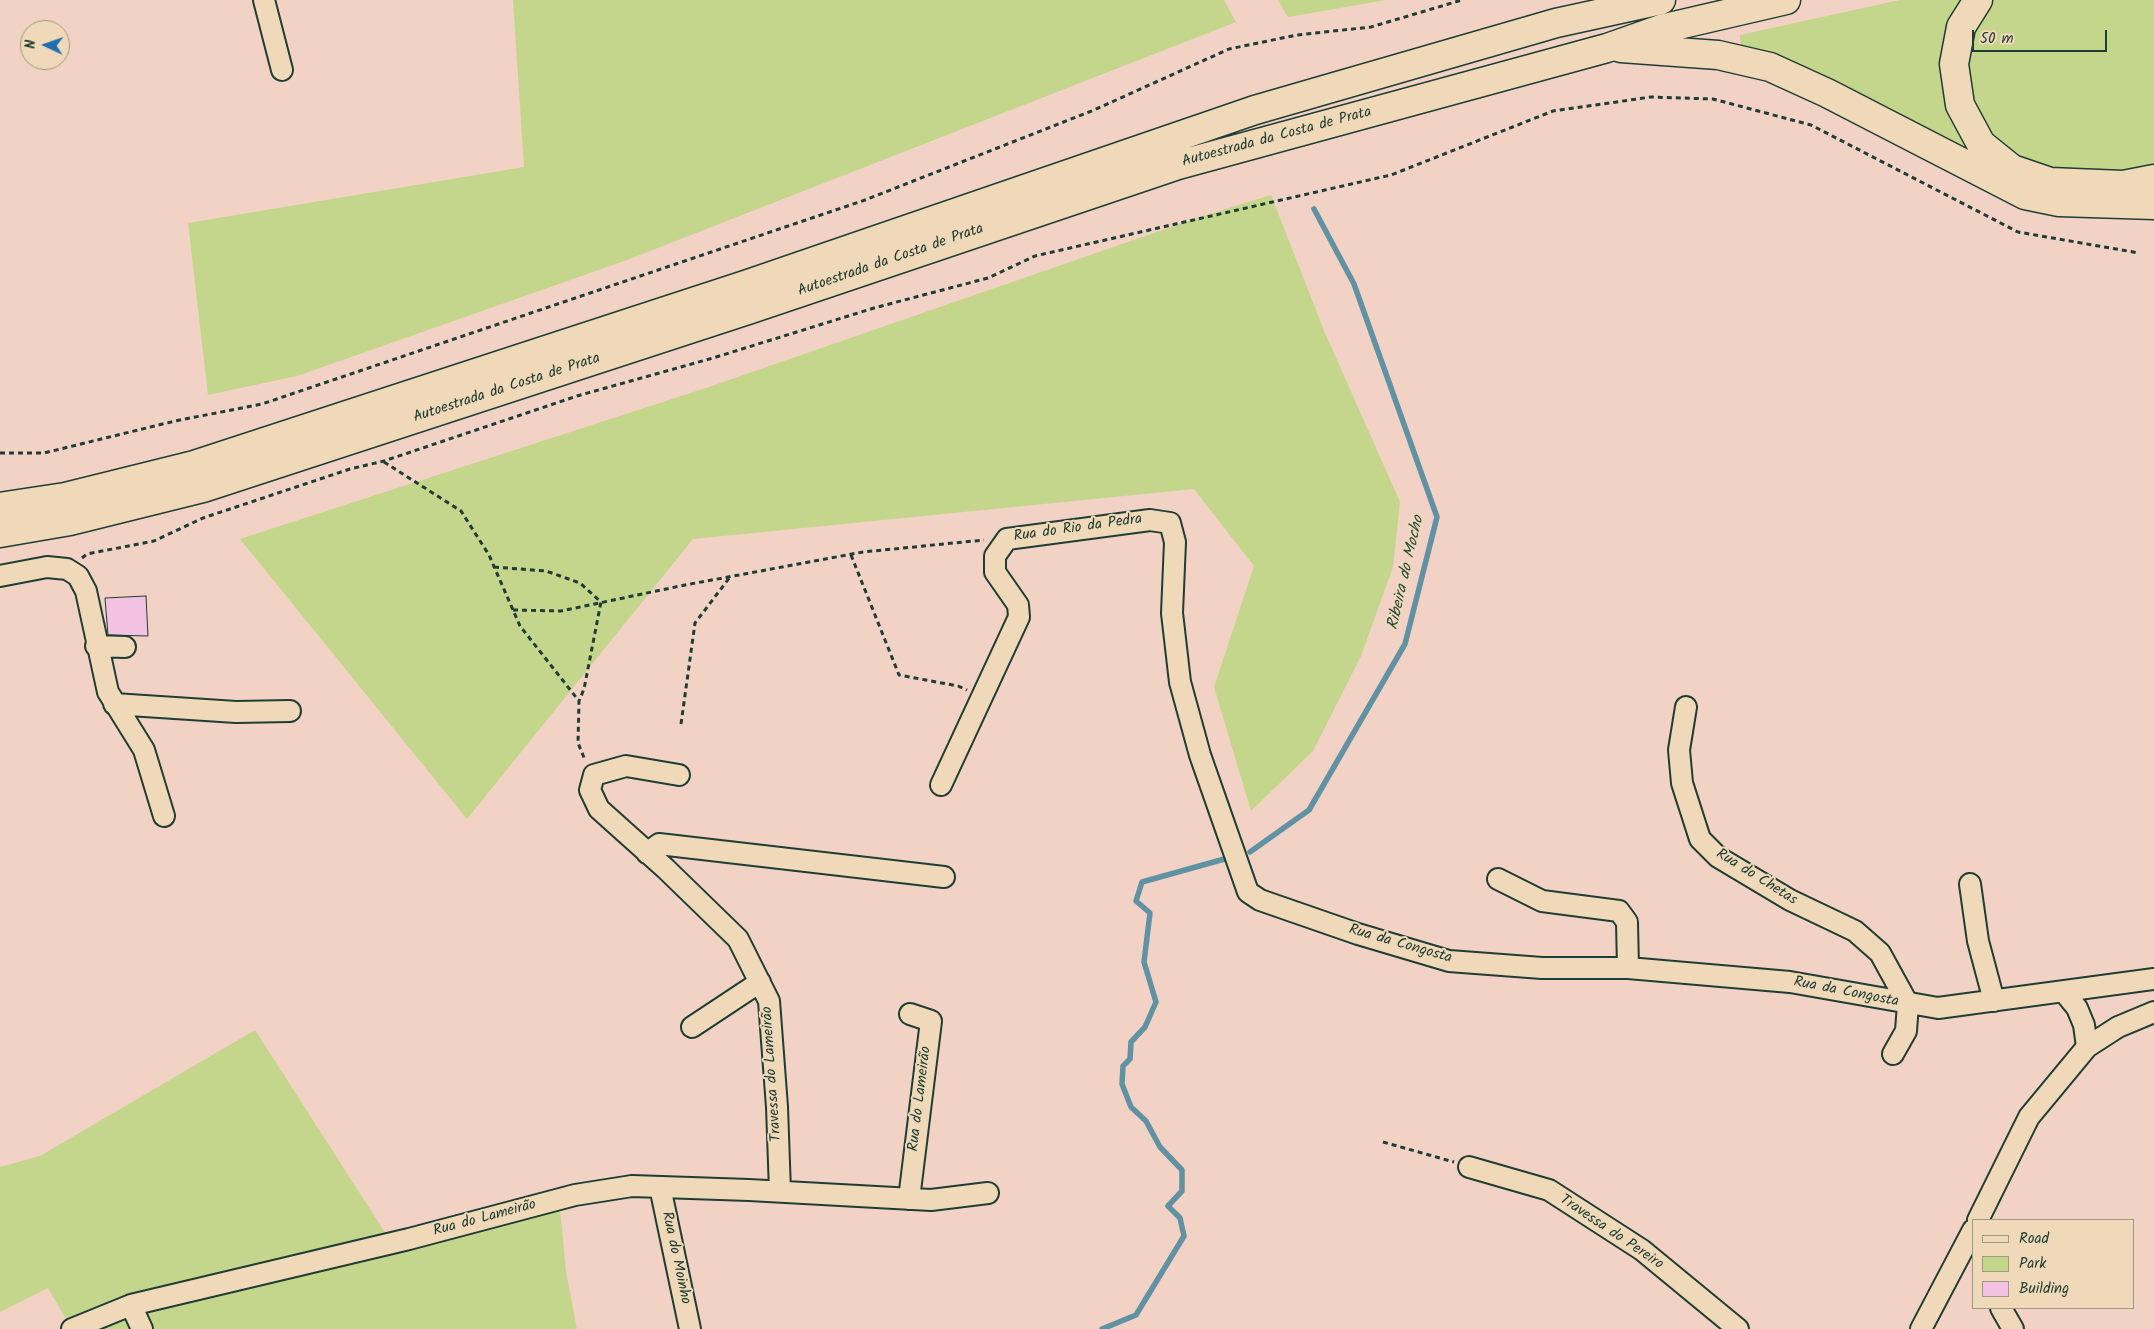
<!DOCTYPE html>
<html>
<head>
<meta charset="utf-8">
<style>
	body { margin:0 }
	#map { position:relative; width:2154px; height:1329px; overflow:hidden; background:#f1d2c4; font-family:Kalam,sans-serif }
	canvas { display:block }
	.legend { position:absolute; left:1972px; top:1219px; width:162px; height:90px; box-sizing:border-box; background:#f0d9b8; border:1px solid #9c9b83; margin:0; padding:6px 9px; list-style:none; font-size:15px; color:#1f3d34 }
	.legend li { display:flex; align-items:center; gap:10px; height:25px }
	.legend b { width:25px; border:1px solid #9c9b83 }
	.north { position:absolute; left:20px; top:20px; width:50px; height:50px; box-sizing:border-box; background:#f0d9b8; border:1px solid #9c9b83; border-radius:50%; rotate:273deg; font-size:14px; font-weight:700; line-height:20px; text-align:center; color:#1f3d34 }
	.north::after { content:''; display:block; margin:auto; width:18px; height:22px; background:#1f6fb2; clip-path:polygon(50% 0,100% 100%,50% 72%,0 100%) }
	.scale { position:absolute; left:1972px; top:30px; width:135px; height:22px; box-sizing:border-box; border:2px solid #1f3d34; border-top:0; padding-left:6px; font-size:15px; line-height:18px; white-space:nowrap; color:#1f3d34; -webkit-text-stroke:4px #f0d9b8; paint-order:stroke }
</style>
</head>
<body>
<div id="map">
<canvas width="2154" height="1329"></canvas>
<ul class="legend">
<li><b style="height:6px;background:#f0d9b8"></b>Road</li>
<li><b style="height:14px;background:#c4d68b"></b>Park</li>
<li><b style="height:14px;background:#f3c1e1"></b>Building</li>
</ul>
<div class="north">N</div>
<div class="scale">50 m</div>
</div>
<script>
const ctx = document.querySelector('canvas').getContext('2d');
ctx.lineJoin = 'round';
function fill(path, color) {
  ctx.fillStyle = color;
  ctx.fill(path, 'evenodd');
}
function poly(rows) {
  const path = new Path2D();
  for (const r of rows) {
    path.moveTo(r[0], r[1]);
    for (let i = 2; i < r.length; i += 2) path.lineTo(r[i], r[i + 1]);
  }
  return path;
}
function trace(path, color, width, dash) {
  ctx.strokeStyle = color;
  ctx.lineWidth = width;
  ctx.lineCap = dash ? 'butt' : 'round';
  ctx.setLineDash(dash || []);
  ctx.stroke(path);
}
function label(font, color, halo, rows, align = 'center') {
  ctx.font = font + ' Kalam,sans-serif';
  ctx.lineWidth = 4;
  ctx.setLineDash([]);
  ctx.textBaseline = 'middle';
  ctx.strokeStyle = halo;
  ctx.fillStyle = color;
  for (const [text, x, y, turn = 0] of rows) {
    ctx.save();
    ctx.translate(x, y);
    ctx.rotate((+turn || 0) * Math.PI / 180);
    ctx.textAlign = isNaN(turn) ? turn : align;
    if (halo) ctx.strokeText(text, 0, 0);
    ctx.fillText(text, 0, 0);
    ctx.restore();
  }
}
const green = poly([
	[513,0,1224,0,1236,22,627,260,297,376,208,395,188,223,524,167],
	[1278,0,1386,0,1288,17],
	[1900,0,1967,0,1950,45,1989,159,1741,50,1740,35],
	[1991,0,2154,0,2154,167,2140,172,2059,171,2036,166,2010,153,1984,129,1970,101,1967,46,1977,21],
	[1271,195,1325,333,1400,502,1393,567,1361,656,1313,751,1251,811,1214,687,1254,566,1194,489,693,539,467,819,240,539,703,389,1200,217],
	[255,1030,386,1234,560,1207,566,1272,577,1329,72,1329,48,1288,0,1312,0,1167,40,1156]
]);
const stream = poly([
	[1250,852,1309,810,1405,644,1437,517,1354,284,1314,209],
	[1102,1329,1136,1315,1184,1236,1180,1218,1168,1206,1182,1191,1182,1170,1160,1147,1146,1121,1131,1107,1122,1084,1123,1066,1130,1059,1131,1042,1145,1027,1156,1002,1144,962,1150,913,1136,901,1142,882,1228,858]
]);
const building = poly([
	[146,596,148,636,108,635,105,598,146,596]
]);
const path = poly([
	[0,453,44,453,175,421,262,404,865,200,1094,110,1229,49,1297,35,1371,27,1462,0],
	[384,462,461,511,489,555,520,626,579,701,578,743,585,760],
	[851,555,899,675,958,686,967,690],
	[82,558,87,554,154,541,203,518,350,469,384,461,577,396,713,358,874,308,988,278,1035,256,1391,175,1553,111,1651,97,1713,99,1811,125,2018,232,2139,253],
	[494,567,546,571,580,583,601,602,584,689,579,701],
	[513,610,561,611,685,585,863,552,984,540],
	[681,724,695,623,730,577],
	[1383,1142,1454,1162]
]);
const minor = poly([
	[264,0,282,70],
	[0,576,47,567,67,569,78,576,86,591,108,692,144,750,164,816],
	[96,646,125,647],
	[114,704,236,712,290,711],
	[1686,707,1679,750,1682,783,1700,839,1718,857,1790,900,1855,931,1880,953,1908,1004,1906,1031,1893,1054],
	[679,775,626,766,594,775,590,790,599,809,666,869,738,939,769,1001,777,1107,780,1191],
	[941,785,1019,617,1018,605,995,572,995,556,1007,539,1150,520,1170,523,1175,542,1172,613,1180,682,1200,755,1248,892,1260,900,1358,934,1449,961,1542,968,1628,968,1790,982,1938,1008,2154,979],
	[647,853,659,844,944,877],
	[1498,879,1542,901,1619,911,1627,922,1628,968],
	[1970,884,1978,941,1994,1001],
	[2064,992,2077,1008,2084,1025,2087,1047],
	[692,1027,760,982],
	[1469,1167,1549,1190,1642,1250,1738,1329],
	[660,1187,690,1329],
	[909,1199,931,1021,910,1014],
	[1978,1220,2029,1117,2087,1047,2118,1027,2154,1012],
	[131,1305,142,1329],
	[2001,1308,2013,1329],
	[72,1329,131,1305,409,1239,575,1195,632,1186,749,1190,931,1200,988,1193],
	[1921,1329,1973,1230]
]);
const highway = poly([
	[1978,0,1961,27,1954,64,1960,105,1981,144,2012,169,2050,182,2123,185,2154,179],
	[1621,48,1718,55,1770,67,1827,93,2025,195,2059,202,2154,205],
	[0,507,65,497,194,465,745,285,1255,110,1556,23,1661,0],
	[0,533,70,521,203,488,751,309,1178,165,1607,48,1661,29,1786,0]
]);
const streetNames = [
	["Autoestrada da Costa de Prata",1277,138,-15],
	["Autoestrada da Costa de Prata",891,261,-19],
	["Autoestrada da Costa de Prata",507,389,-18],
	["Rua do Rio da Pedra",1078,529,-8],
	["Rua do Chetas",1756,878,32],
	["Rua da Congosta",1400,945,16],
	["Rua da Congosta",1846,993,11],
	["Travessa do Lameirão",773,1074,-94],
	["Rua do Lameirão",921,1099,-83],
	["Rua do Lameirão",485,1219,-15],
	["Travessa do Pereiro",1611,1233,34],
	["Rua do Moinho",675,1258,78]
];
const waterNames = [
	["Ribeira do Mocho",1407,573,-77]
];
fill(green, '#c4d68b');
trace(stream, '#6092a3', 5.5);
fill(building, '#f3c1e1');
trace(building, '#1f3d34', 1);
trace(minor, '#1f3d34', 24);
trace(highway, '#1f3d34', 31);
trace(path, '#1f3d34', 3, [5, 4]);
trace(minor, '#f0d9b8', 20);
trace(highway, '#f0d9b8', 28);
label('15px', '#1f3d34', '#f0d9b8', streetNames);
label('italic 16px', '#2a4b46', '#f0d9b8', waterNames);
</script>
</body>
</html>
